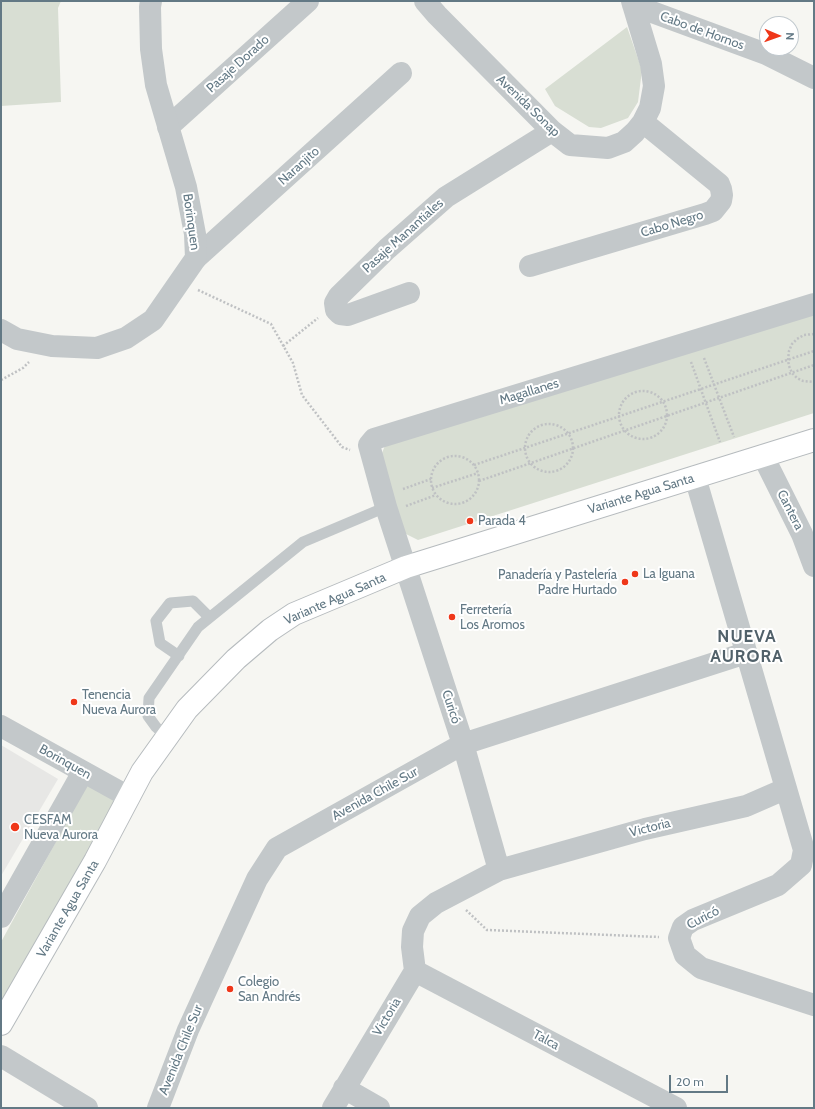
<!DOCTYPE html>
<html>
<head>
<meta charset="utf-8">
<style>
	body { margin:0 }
	#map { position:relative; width:815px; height:1109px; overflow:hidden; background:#f6f6f2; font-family:Cabin,sans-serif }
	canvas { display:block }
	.frame { position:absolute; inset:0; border:2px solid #637985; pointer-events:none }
	.north { position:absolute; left:759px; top:16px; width:40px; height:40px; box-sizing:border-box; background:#fff; border:1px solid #c1c9ce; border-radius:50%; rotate:92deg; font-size:11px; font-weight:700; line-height:16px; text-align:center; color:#637985 }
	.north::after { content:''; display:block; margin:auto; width:14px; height:18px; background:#ef3719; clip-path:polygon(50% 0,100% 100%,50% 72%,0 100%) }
	.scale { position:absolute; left:669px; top:1075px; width:59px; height:18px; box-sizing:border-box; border:2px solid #637985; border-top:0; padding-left:5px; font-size:12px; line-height:14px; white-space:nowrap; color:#637985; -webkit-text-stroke:3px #fff; paint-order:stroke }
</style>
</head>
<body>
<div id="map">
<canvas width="815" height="1109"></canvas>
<div class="frame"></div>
<div class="north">N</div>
<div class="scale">20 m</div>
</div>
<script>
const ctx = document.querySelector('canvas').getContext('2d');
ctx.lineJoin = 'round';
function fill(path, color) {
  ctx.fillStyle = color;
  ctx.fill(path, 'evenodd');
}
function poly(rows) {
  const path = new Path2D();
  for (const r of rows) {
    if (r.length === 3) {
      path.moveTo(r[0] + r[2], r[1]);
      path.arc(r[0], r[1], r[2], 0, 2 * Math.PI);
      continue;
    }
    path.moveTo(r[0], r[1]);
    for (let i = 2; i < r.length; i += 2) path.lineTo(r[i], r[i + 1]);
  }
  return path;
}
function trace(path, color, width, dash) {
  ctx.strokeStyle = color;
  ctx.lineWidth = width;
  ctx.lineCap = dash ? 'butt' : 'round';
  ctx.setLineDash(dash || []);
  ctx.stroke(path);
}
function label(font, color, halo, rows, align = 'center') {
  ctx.font = font + ' Cabin,sans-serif';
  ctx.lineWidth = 4;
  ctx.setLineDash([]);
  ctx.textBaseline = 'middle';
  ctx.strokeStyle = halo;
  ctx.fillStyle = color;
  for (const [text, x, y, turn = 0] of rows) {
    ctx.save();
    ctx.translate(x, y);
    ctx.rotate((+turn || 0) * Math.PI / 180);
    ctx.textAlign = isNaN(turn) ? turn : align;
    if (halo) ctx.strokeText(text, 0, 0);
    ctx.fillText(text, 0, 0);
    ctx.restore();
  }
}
const built = poly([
	[1,745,58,779,1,876]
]);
const green = poly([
	[1,1,61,1,58,8,61,102,1,106],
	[627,27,642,70,638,102,628,118,601,128,589,127,555,106,545,89],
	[814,310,814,413,418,540,404,533,380,458,386,443],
	[88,783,121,800,1,1014,1,942]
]);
const path = poly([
	[198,290,271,324,293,363,302,395,342,447,350,450],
	[814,334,804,335,797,339,792,344,789,351,788,360,789,366,792,373,797,378,803,381,814,382],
	[283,346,318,318],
	[704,358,734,437],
	[691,362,720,442],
	[1,380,23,368,29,362],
	[643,415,24],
	[549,448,24],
	[455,480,24],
	[474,465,814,351],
	[479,481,814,365],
	[432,488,478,473],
	[403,489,431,479],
	[406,506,436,495],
	[466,910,487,930,659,937]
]);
const service = poly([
	[179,656,160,643,156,621,170,603,193,601,209,617],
	[167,737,156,727,148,716,149,698,198,627,303,542,386,507]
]);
const minor = poly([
	[425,1,437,15,552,131,570,145,608,148,624,142,635,132,643,122,650,108,654,86,651,64,632,1],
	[633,5,766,54,814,78],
	[168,127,308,1],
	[196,258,401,73],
	[530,266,705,214,713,211,721,201,722,195,721,189,719,184,643,122],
	[409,293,348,315,340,314,336,310,335,303,339,296,387,249,446,197,552,131],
	[763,456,802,534,814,566],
	[695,477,804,850,801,865,778,885,693,920,683,927,679,938,685,955,701,968,814,1005],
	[499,870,463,744,386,507,369,445,374,439,814,304],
	[1,917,83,772],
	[415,971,676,1108],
	[344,1088,379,1108],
	[158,1108,188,1030,257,879,277,848,463,744,746,653],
	[333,1108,415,971,412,947,413,931,420,916,436,903,499,870,645,829,746,806,785,789]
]);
const tertiary = poly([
	[1,330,17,339,52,346,97,348,126,338,153,320,196,258,195,234,186,187,156,85,151,49,150,7,151,1],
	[1,726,129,797],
	[1,1056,87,1108]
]);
const primary = poly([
	[1,1024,95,861,142,772,187,709,236,659,270,630,294,614,406,567,814,440]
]);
const markers = [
	[470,521,4,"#ef3719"],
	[635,574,4,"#ef3719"],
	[625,582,4,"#ef3719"],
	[452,617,4,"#ef3719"],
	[74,702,4,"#ef3719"],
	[15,827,5,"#ef3719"],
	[230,989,4,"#ef3719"]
];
const streetNames = [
	["Cabo de Hornos",702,31,20],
	["Pasaje Dorado",238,64,-42],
	["Avenida Sonap",528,106,44],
	["Naranjito",299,166,-42],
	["Borinquen",191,222,82],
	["Cabo Negro",672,224,-17],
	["Pasaje Manantiales",403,236,-42],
	["Magallanes",529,392,-17],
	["Variante Agua Santa",641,494,-17],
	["Cantera",790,510,63],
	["Variante Agua Santa",335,599,-24],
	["Curicó",451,707,72],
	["Borinquen",65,762,29],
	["Avenida Chile Sur",375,794,-29],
	["Victoria",650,828,-14],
	["Variante Agua Santa",68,909,-60],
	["Curicó",703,918,-27],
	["Victoria",387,1017,-59],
	["Talca",546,1040,28],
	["Avenida Chile Sur",181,1050,-68]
];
const poiNames = [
	["Parada 4",478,521],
	["La Iguana",643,574],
	["Panadería y Pastelería",617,575,"right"],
	["Padre Hurtado",617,590,"right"],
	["Ferretería",460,610],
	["Los Aromos",460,625],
	["Tenencia",82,695],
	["Nueva Aurora",82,710],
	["CESFAM",24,820],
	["Nueva Aurora",24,835],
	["Colegio",238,982],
	["San Andrés",238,997]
];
const districtNames = [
	["NUEVA",747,637],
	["AURORA",747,657]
];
fill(built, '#e7e7e5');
fill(green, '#d8ded3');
trace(primary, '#b6bbbe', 24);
trace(path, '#bfc1c3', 2.5, [2, 2]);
trace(service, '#c3c8ca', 11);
trace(minor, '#c3c8ca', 22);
trace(tertiary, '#c3c8ca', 22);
trace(primary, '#fff', 22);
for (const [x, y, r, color] of markers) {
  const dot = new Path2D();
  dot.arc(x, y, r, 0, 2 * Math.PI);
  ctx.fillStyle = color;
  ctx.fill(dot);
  trace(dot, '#fff', 1.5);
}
label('13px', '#637985', '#fff', streetNames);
label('13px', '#637985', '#fff', poiNames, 'left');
ctx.letterSpacing = '1px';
label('bold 17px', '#51616a', '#fff', districtNames);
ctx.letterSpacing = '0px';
</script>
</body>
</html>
